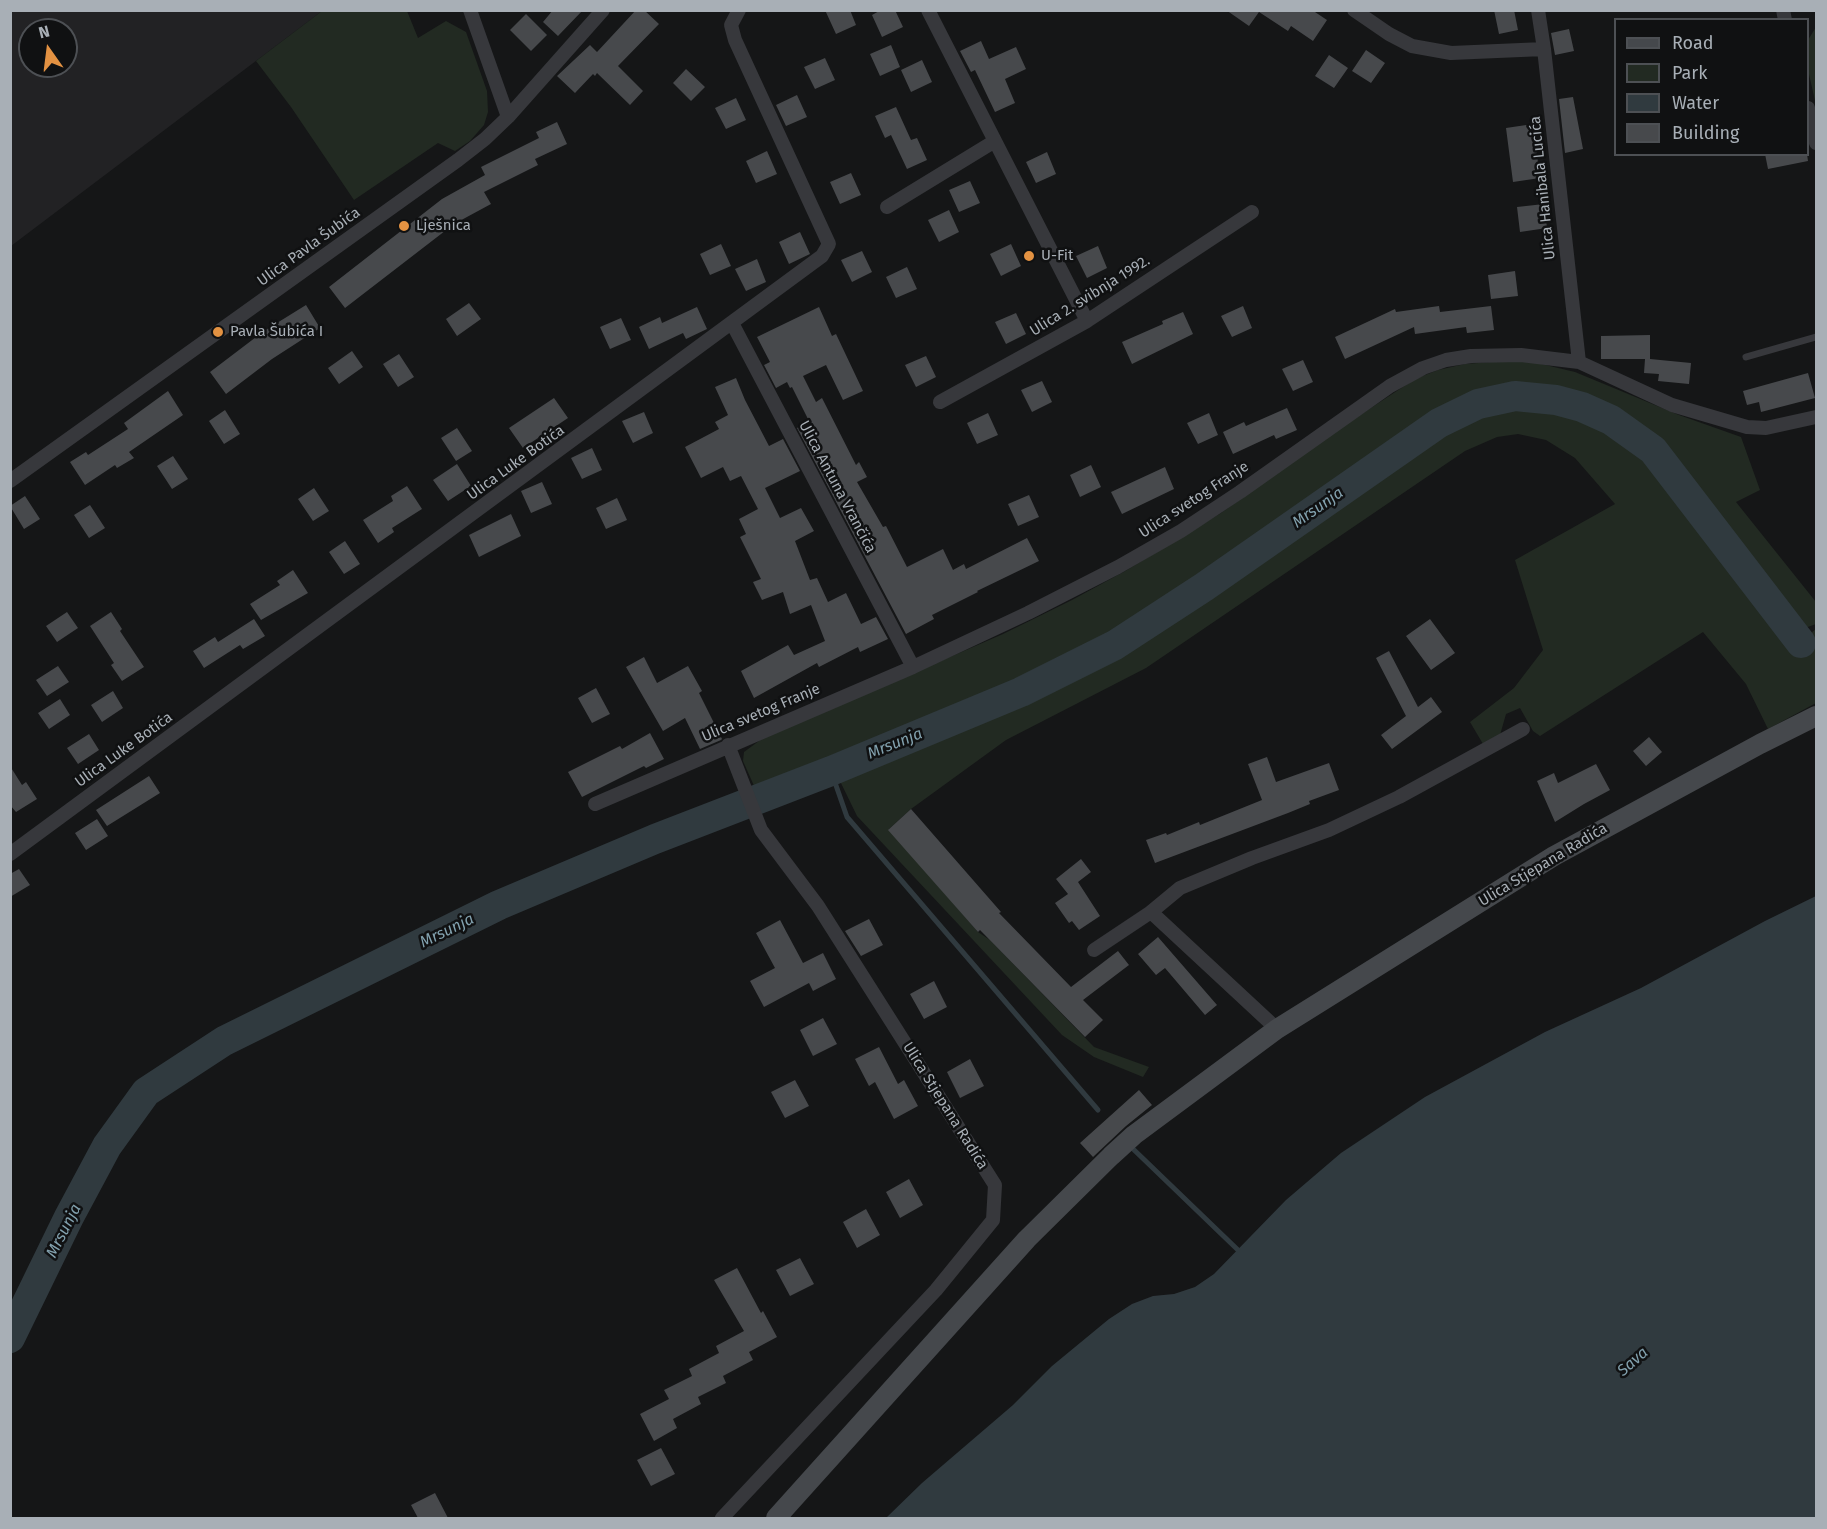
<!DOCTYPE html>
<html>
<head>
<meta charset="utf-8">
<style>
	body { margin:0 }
	#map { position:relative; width:1827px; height:1529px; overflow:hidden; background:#151617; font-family:"Fira Sans",sans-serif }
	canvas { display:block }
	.frame { position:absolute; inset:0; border:12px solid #a8afb6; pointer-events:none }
	.legend { position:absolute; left:1614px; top:18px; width:195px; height:138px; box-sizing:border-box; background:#101112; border:2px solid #4d5054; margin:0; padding:8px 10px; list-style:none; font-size:18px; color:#a8afb6 }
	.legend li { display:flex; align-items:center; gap:12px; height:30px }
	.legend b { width:30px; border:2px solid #4d5054 }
	.north { position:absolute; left:18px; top:18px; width:60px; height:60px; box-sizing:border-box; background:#101112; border:2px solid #4d5054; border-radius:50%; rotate:346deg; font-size:16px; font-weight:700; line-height:24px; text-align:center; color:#a8afb6 }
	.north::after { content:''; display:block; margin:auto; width:21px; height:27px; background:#e39242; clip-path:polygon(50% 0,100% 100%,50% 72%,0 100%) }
</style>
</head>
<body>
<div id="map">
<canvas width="1827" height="1529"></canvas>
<div class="frame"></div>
<ul class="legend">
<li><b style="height:8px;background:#45484c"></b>Road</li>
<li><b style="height:16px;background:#222a22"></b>Park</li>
<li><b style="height:16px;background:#303a3f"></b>Water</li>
<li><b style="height:16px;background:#47494c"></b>Building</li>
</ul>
<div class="north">N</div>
</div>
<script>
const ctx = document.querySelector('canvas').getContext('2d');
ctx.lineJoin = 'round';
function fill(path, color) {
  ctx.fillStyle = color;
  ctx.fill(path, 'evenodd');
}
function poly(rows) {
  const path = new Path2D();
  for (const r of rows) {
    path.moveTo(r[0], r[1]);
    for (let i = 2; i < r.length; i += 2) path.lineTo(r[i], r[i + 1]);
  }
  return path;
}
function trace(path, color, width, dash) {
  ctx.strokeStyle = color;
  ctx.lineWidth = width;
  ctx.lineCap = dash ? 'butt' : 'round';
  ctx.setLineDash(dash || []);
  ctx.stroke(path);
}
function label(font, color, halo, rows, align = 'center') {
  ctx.font = font + ' "Fira Sans",sans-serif';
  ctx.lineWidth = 5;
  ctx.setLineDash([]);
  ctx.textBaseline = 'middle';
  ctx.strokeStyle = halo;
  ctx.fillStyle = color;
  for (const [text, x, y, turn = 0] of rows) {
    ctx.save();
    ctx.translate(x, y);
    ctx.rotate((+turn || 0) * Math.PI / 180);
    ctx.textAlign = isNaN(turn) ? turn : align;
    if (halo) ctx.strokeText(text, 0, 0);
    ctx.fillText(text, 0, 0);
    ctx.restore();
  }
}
const built = poly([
	[11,11,322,11,11,246],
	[30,30,66,30,66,66,30,66]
]);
const green = poly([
	[322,11,407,11,418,38,446,21,466,32,487,91,488,112,484,125,470,141,455,151,438,143,354,200,291,107,256,61],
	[1816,27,1816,105,1808,70,1808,40],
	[1504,361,1533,362,1575,372,1679,415,1741,437,1760,490,1736,502,1816,602,1816,624,1805,628,1671,452,1638,424,1622,413,1575,393,1545,386,1507,386,1482,391,1441,407,1249,541,1118,629,1019,679,755,788,743,761,744,752,763,738,1003,634,1072,600,1127,570,1221,513,1345,425,1415,379,1438,370,1465,364],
	[1530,408,1563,412,1594,426,1623,439,1650,463,1689,510,1789,650,1816,629,1816,703,1768,729,1746,684,1703,632,1540,736,1533,731,1520,708,1506,714,1500,735,1483,744,1470,722,1514,688,1543,650,1515,560,1615,504,1575,458,1546,440,1518,434,1497,437,1465,451,1146,668,1006,740,911,809,889,829,978,932,990,940,1094,1047,1149,1067,1143,1077,1094,1057,1062,1035,857,816,839,779,917,747,1077,678,1160,630,1426,445,1468,419,1501,409]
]);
const water = poly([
	[1816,896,1816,1518,886,1518,922,1483,1013,1405,1052,1366,1109,1319,1132,1304,1153,1296,1174,1294,1195,1287,1214,1274,1286,1200,1341,1153,1425,1097,1545,1032,1641,988,1765,921]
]);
const stream = poly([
	[831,771,847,817,1098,1110],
	[1130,1146,1238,1250]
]);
const river = poly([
	[10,1338,69,1217,107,1146,146,1092,224,1041,499,905,655,839,831,771,1021,692,1115,645,1204,587,1439,423,1478,404,1515,396,1556,400,1582,407,1611,420,1653,450,1801,643]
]);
const building = poly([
	[553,10,583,10,558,36,543,22],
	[636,10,644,10,659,24,618,66,643,91,630,105,597,73,595,76,593,74,575,93,557,76,590,45,597,52],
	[825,10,850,10,856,25,836,34],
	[881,10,895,10,903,27,882,37,872,15],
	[1226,10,1312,10,1327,20,1313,41,1291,26,1288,31,1259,12,1249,26],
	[1494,10,1514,10,1518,30,1499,34],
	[526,14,547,35,531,51,510,30],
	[1569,29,1574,51,1555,55,1551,33],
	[981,41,989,59,1016,47,1026,69,1005,79,1015,103,995,112,975,70,971,72,960,51],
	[891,45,900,67,880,76,870,54],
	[1366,50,1385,63,1371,83,1352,71],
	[1329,55,1348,68,1334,88,1315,76],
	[825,58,835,80,815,89,804,67],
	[922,60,932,82,911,92,901,70],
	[686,69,705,87,691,101,673,83],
	[797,95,807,117,786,126,776,105],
	[1573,97,1583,149,1565,153,1559,99],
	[736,98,746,120,726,129,715,108],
	[896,107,911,140,917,138,927,160,907,169,891,135,885,138,875,116],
	[557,122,567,144,535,159,538,165,484,192,491,204,454,224,345,308,329,287,442,199,485,175,481,167,539,138,536,132],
	[1533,124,1540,178,1513,182,1506,128],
	[767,151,777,174,756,183,746,161],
	[1047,152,1056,174,1036,183,1026,162],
	[1765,154,1807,154,1808,161,1768,169],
	[851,173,861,195,840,204,830,182],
	[970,181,980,203,959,212,949,190],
	[1544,204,1547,228,1520,232,1517,207],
	[949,210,959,232,939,242,928,220],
	[800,232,810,254,789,264,779,242],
	[721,244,731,266,710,275,700,254],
	[1011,244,1021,266,1001,276,990,254],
	[1098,246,1107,268,1087,278,1076,256],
	[862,251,872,272,852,282,841,260],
	[757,259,766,282,746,291,735,269],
	[907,267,917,289,896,298,886,277],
	[1515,271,1518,296,1491,299,1488,275],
	[469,303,481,319,457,336,446,319],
	[306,305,320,328,272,359,226,394,210,372,264,331],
	[1243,306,1252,328,1232,337,1221,316],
	[1439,306,1440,312,1491,306,1494,330,1467,333,1466,327,1415,334,1414,327,1345,359,1335,337,1395,309,1396,312],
	[697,307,707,329,686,339,683,333,649,349,639,327,660,317,662,323],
	[819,307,832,336,836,334,863,391,843,400,826,365,803,376,816,402,822,398,856,465,859,462,867,477,857,482,883,527,886,526,907,567,943,549,953,570,964,564,966,569,1027,538,1039,561,977,591,978,592,932,615,934,619,906,634,797,428,809,421,792,387,790,388,787,382,776,388,764,365,770,362,757,337],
	[1183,312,1193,334,1132,364,1122,342,1163,324,1162,321],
	[1016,313,1026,334,1006,344,995,322],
	[621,318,631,340,610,349,600,327],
	[1650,335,1650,359,1691,363,1689,384,1658,381,1659,374,1644,373,1645,359,1601,359,1601,336],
	[352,351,363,367,339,384,328,368],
	[399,354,414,377,398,387,383,364],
	[926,356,936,377,916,387,905,365],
	[1303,360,1313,382,1293,391,1282,369],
	[1808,373,1815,398,1761,412,1759,402,1747,405,1743,391],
	[736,378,745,400,769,446,783,439,800,471,765,488,780,518,801,508,814,531,795,541,810,580,817,578,828,602,846,593,861,624,876,617,888,639,860,652,858,647,819,667,817,663,754,698,741,671,788,645,794,655,825,641,811,605,790,614,783,592,762,600,753,582,761,579,740,537,746,534,739,519,758,509,741,476,730,481,723,467,701,478,685,447,719,429,715,422,728,415,715,387],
	[1042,381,1052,402,1032,412,1021,390],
	[168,391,183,415,129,452,134,458,117,468,115,465,85,485,70,462,86,452,88,455,128,429,124,423],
	[554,398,568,418,523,448,509,428],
	[1287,408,1297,430,1276,439,1274,435,1233,454,1223,432,1244,422,1246,426],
	[225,410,240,434,224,444,209,421],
	[644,412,653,433,633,443,622,421],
	[988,413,998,435,977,444,967,423],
	[1209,413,1218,435,1198,444,1187,423],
	[457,428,472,451,456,461,441,438],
	[592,448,602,470,582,479,571,458],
	[173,456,188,479,172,489,157,466],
	[457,464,471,486,448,501,433,480],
	[1091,465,1101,487,1080,497,1070,475],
	[1165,467,1174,489,1122,514,1111,492],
	[542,482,552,504,531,513,521,491],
	[407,486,422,509,392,528,394,532,378,543,363,520,393,501,391,496],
	[314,488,329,511,313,521,298,499],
	[1029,495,1039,517,1018,526,1008,504],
	[25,496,40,519,24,529,10,506],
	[617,498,627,520,606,529,596,508],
	[90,505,105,528,89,538,74,515],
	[511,514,521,536,479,557,469,535],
	[345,541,360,564,344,574,329,552],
	[293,570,308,593,261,620,250,604,280,585,277,581],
	[67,612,78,628,57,642,46,626],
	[111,612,122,629,120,631,144,667,122,681,111,665,114,663,90,626],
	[254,619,265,636,243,649,240,645,204,668,193,651,215,637,218,642],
	[1430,619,1455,653,1431,670,1406,636],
	[1389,651,1418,707,1431,697,1442,712,1392,749,1381,735,1406,716,1376,658],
	[644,657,657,683,688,666,702,691,699,693,722,739,721,740,700,749,685,718,663,731,626,667],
	[58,666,69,682,47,696,36,680],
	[596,688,610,714,592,723,578,698],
	[113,691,123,708,102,722,91,705],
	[60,699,70,715,49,729,38,713],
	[650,733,664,759,646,768,644,766,582,797,568,772,620,746,622,749],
	[89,734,99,750,78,764,67,748],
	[1649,737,1662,752,1646,766,1633,751],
	[1267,757,1276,782,1329,763,1339,790,1309,801,1310,804,1288,813,1155,863,1146,840,1166,833,1167,835,1199,822,1200,825,1262,800,1248,764],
	[1596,764,1610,790,1584,804,1555,822,1537,781,1554,773,1558,783],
	[10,766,22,785,26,782,37,799,16,812,10,805],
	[149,776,160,793,107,826,96,810],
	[911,809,1001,912,999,913,1071,987,1118,951,1129,965,1083,1000,1103,1020,1085,1037,980,930,978,932,888,830],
	[97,819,108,836,86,850,75,833],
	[1081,859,1091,872,1078,882,1100,916,1079,930,1072,921,1069,923,1055,903,1068,894,1056,879],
	[19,869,30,885,10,897,10,874],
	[869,919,883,945,861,956,845,931],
	[780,920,803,963,823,953,836,979,813,991,809,983,764,1007,750,981,775,968,756,933],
	[1158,937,1217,1005,1205,1015,1165,968,1156,975,1138,954],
	[934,981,947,1007,924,1019,910,994],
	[823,1018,837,1044,813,1056,800,1030],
	[879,1047,898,1084,904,1080,918,1106,894,1119,875,1082,869,1086,855,1059],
	[970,1059,984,1086,960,1098,947,1072],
	[795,1080,809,1106,785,1118,771,1092],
	[1139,1090,1152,1105,1126,1126,1093,1157,1080,1143],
	[909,1179,923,1205,900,1218,886,1192],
	[866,1209,880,1235,857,1248,843,1222],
	[800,1258,814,1284,790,1296,776,1270],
	[737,1268,761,1313,763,1311,777,1337,749,1352,753,1360,723,1376,726,1383,698,1397,701,1404,673,1419,677,1428,654,1441,640,1414,669,1399,664,1390,692,1376,689,1369,719,1353,716,1346,744,1331,714,1280],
	[661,1448,675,1474,651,1486,637,1460],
	[435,1493,448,1518,418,1518,411,1505]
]);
const lane = poly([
	[1746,357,1816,337]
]);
const street = poly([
	[470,10,508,117],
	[928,10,1087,321],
	[1354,10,1389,34,1412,46,1451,53,1544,49],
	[1538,10,1544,49,1579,362],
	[1783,10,1785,20],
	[1808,108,1816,143],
	[887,207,995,141],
	[732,323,913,667],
	[940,402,1087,321,1252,212],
	[10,481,458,160,485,139,508,117,603,10],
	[595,804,913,667,1028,613,1118,567,1181,531,1240,492,1390,386,1423,368,1446,360,1471,356,1521,355,1579,362,1672,405,1747,427,1766,428,1816,417],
	[10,854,822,256,829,244,735,40,731,25,739,10],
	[1094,950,1151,912],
	[1277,1029,1151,912,1180,888,1252,858,1329,830,1399,797,1523,729],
	[722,1518,936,1290,993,1220,995,1185,818,906,761,830,728,745]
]);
const secondary = poly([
	[776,1518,1027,1239,1111,1156,1134,1135,1277,1029,1554,856,1760,744,1816,716]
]);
const markers = [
	[404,226,6,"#e39242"],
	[1029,256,6,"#e39242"],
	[218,332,6,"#e39242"]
];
const streetNames = [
	["Ulica Hanibala Lucića",1543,188,-96],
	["Ulica Pavla Šubića",309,247,-36],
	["Ulica 2. svibnja 1992.",1090,296,-32],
	["Ulica Luke Botića",516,463,-36],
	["Ulica Antuna Vrančića",837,487,62],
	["Ulica svetog Franje",1194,500,-33],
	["Ulica svetog Franje",761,713,-23],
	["Ulica Luke Botića",124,750,-36],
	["Ulica Stjepana Radića",1543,865,-31],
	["Ulica Stjepana Radića",945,1106,58]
];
const poiNames = [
	["Lješnica",416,226],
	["U-Fit",1041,256],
	["Pavla Šubića I",230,332]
];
const waterNames = [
	["Mrsunja",1318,508,-35],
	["Mrsunja",895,744,-22],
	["Mrsunja",447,931,-26],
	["Mrsunja",64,1231,-63],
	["Sava",1633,1362,-41]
];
fill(built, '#222224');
fill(green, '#222a22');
fill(water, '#303a3f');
trace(stream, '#303a3f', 5);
trace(river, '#303a3f', 30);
fill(building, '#47494c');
trace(lane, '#37383c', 7);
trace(street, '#37383c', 14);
trace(secondary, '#45484c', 20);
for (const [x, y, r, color] of markers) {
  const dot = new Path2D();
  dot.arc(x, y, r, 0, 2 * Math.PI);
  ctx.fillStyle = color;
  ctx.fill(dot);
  trace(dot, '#101112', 2);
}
label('15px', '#a8afb6', '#101112', streetNames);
label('15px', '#a8afb6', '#101112', poiNames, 'left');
label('italic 16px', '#82a1ae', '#101112', waterNames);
</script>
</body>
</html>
